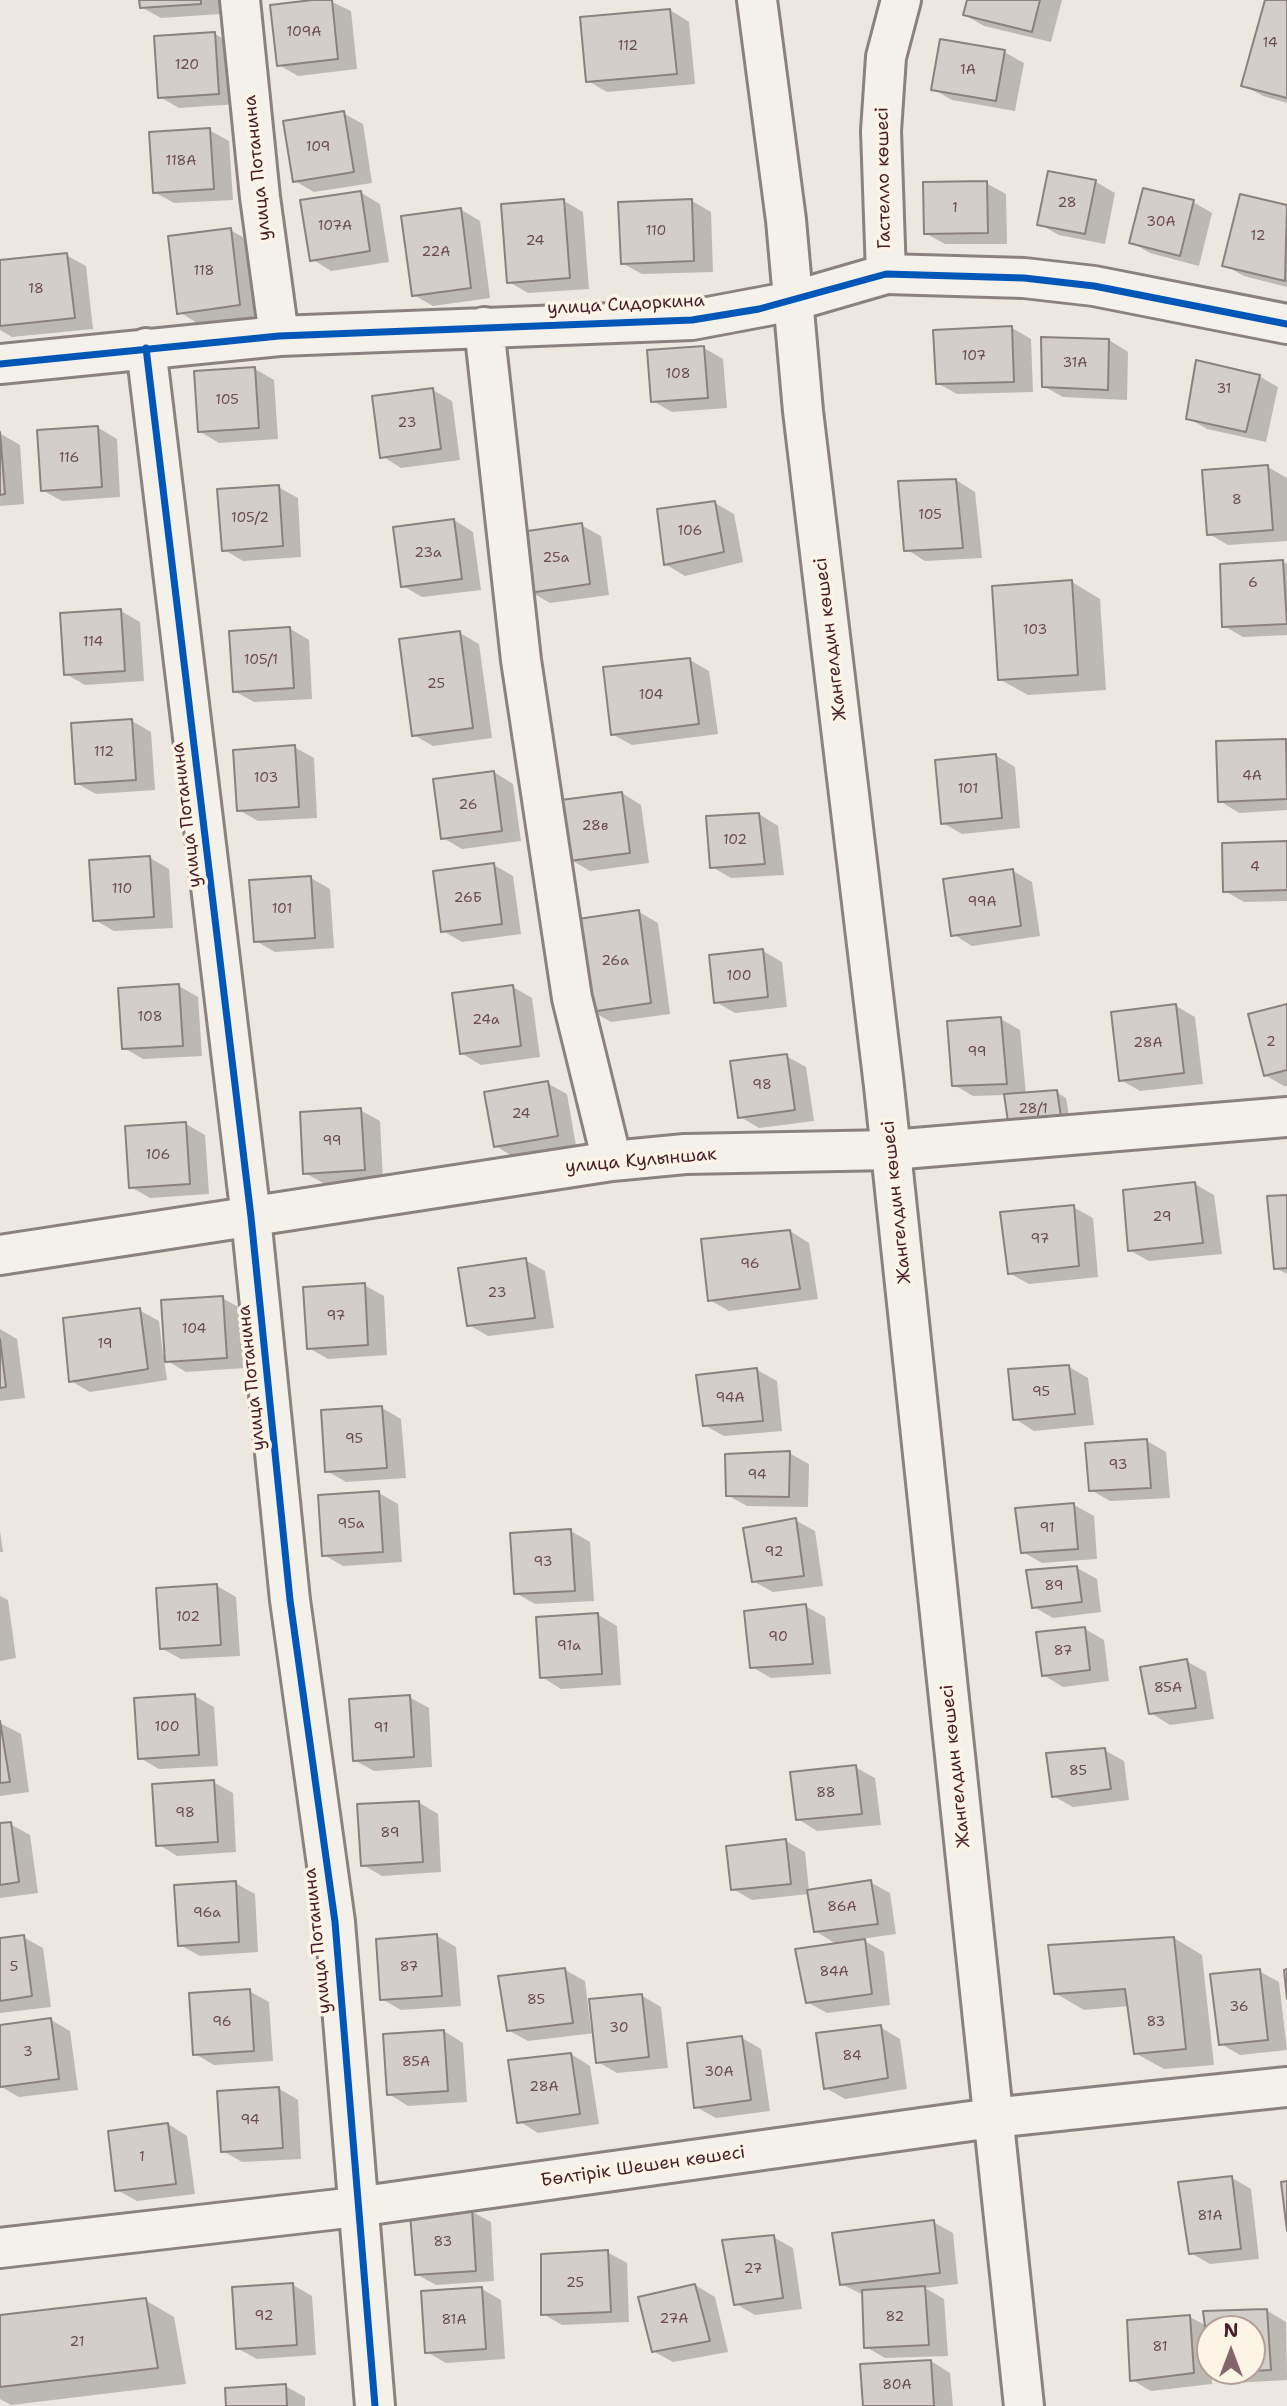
<!DOCTYPE html>
<html>
<head>
<meta charset="utf-8">
<style>
	body { margin:0 }
	#map { position:relative; width:1287px; height:2406px; overflow:hidden; background:#ece7df; font-family:"Shantell Sans",sans-serif }
	canvas { display:block }
	.north { position:absolute; left:1196px; top:2315px; width:70px; height:70px; box-sizing:border-box; background:#fcf5e5; border:2px solid #b59f9b; border-radius:50%; rotate:0deg; font-size:19px; font-weight:700; line-height:28px; text-align:center; color:#4a1f2b }
	.north::after { content:''; display:block; margin:auto; width:24px; height:32px; background:#83656a; clip-path:polygon(50% 0,100% 100%,50% 72%,0 100%) }
</style>
</head>
<body>
<div id="map">
<canvas width="1287" height="2406"></canvas>
<div class="north">N</div>
</div>
<script>
const ctx = document.querySelector('canvas').getContext('2d');
ctx.lineJoin = 'round';
function fill(path, color) {
  ctx.fillStyle = color;
  ctx.fill(path, 'evenodd');
}
function poly(rows) {
  const path = new Path2D();
  for (const r of rows) {
    path.moveTo(r[0], r[1]);
    for (let i = 2; i < r.length; i += 2) path.lineTo(r[i], r[i + 1]);
  }
  return path;
}
function trace(path, color, width, dash) {
  ctx.strokeStyle = color;
  ctx.lineWidth = width;
  ctx.lineCap = dash ? 'butt' : 'round';
  ctx.setLineDash(dash || []);
  ctx.stroke(path);
}
function label(font, color, halo, rows, align = 'center') {
  ctx.font = font + ' "Shantell Sans",sans-serif';
  ctx.lineWidth = 7;
  ctx.setLineDash([]);
  ctx.textBaseline = 'middle';
  ctx.strokeStyle = halo;
  ctx.fillStyle = color;
  for (const [text, x, y, turn = 0] of rows) {
    ctx.save();
    ctx.translate(x, y);
    ctx.rotate((+turn || 0) * Math.PI / 180);
    ctx.textAlign = isNaN(turn) ? turn : align;
    if (halo) ctx.strokeText(text, 0, 0);
    ctx.fillText(text, 0, 0);
    ctx.restore();
  }
}
const shadow = poly([
	[141,0,219,0,220,14,161,18,141,7],
	[328,0,351,11,357,69,298,76,279,65],
	[969,0,1062,0,1051,42,984,26,965,15],
	[1266,0,1287,0,1287,103,1263,96,1243,85],
	[670,10,689,22,695,84,607,92,588,81],
	[215,34,234,45,238,104,179,108,160,97],
	[1004,52,1024,63,1015,111,952,100,933,89],
	[343,113,363,124,372,183,314,192,295,181],
	[209,130,229,141,233,200,174,203,154,192],
	[1050,173,1096,182,1115,193,1105,244,1059,235,1039,224],
	[986,183,1006,194,1007,244,945,244,925,233],
	[360,192,380,204,389,262,331,271,312,259],
	[1241,196,1287,207,1287,287,1244,276,1224,265],
	[564,201,583,212,589,289,528,293,509,282],
	[692,201,711,212,713,272,642,274,622,263],
	[1193,202,1212,213,1199,266,1150,253,1131,242],
	[460,209,480,221,490,298,433,306,414,295],
	[230,230,250,241,259,316,199,324,179,312],
	[66,255,86,266,93,329,12,337,0,330,0,261],
	[1012,328,1031,339,1033,392,957,394,937,383,935,332],
	[1109,340,1128,352,1127,400,1063,397,1043,386],
	[704,348,723,359,727,408,672,412,653,401],
	[255,369,274,380,278,439,219,443,199,431],
	[1259,376,1278,387,1266,442,1207,429,1188,418],
	[433,390,452,401,460,460,401,468,382,456],
	[97,427,117,439,120,497,62,501,42,490],
	[1,434,20,445,24,504,0,506],
	[1268,467,1287,478,1287,541,1228,545,1209,534],
	[956,480,975,492,982,558,925,561,906,549],
	[278,487,298,498,301,557,243,561,223,549],
	[715,503,734,514,743,562,685,576,665,564],
	[454,520,473,532,481,590,422,597,403,586],
	[581,525,601,536,609,595,550,603,531,592],
	[1283,562,1287,564,1287,635,1243,637,1224,626],
	[1072,582,1100,599,1106,690,1028,695,999,679],
	[121,611,140,622,144,681,85,685,66,674],
	[289,628,309,640,312,699,254,702,234,691],
	[460,633,479,644,492,738,433,746,414,735],
	[690,660,709,671,718,734,632,745,612,734],
	[132,721,151,732,155,790,96,794,76,783],
	[1286,740,1287,810,1239,813,1220,801],
	[294,747,314,758,317,818,258,821,239,810],
	[995,755,1015,767,1020,828,962,834,943,823],
	[494,772,513,784,521,841,462,849,443,838],
	[622,793,641,805,649,863,590,871,571,860],
	[759,814,778,826,784,875,731,878,712,867],
	[1287,843,1287,901,1244,902,1225,891],
	[150,858,169,869,173,928,114,931,95,920],
	[494,865,513,876,521,934,462,942,443,931],
	[1013,871,1032,882,1040,936,972,946,953,934],
	[311,878,330,889,334,948,275,952,256,941],
	[639,912,658,923,670,1014,611,1022,592,1011],
	[763,951,782,962,787,1007,735,1013,716,1002],
	[179,986,198,997,202,1056,143,1059,124,1048],
	[513,987,532,998,540,1057,481,1065,461,1053],
	[1176,1006,1195,1017,1203,1084,1140,1091,1121,1080],
	[1287,1006,1287,1086,1284,1086,1265,1075],
	[1001,1019,1020,1030,1026,1095,1056,1092,1066,1098,1071,1129,1005,1095,973,1096,954,1085],
	[786,1056,806,1067,814,1121,759,1128,739,1116],
	[547,1083,567,1094,576,1146,515,1158,496,1146],
	[360,1110,380,1121,383,1180,325,1184,305,1173],
	[186,1124,205,1135,209,1194,150,1198,131,1187],
	[1195,1184,1214,1195,1222,1254,1149,1261,1129,1250],
	[1287,1196,1287,1274,1276,1268],
	[1073,1207,1093,1218,1098,1277,1029,1284,1009,1273],
	[790,1231,809,1243,818,1299,729,1311,710,1300],
	[525,1260,545,1271,554,1328,488,1336,469,1325],
	[364,1285,384,1296,387,1355,328,1359,309,1348],
	[222,1298,242,1309,245,1368,186,1372,164,1359,167,1380,90,1392,71,1381,139,1310,159,1321,163,1355,166,1354],
	[0,1329,17,1339,25,1398,0,1401],
	[1069,1367,1088,1378,1094,1425,1034,1431,1015,1419],
	[757,1370,777,1381,782,1431,724,1436,704,1425],
	[382,1408,401,1419,406,1478,346,1482,327,1471],
	[1147,1441,1166,1452,1170,1498,1110,1501,1091,1490],
	[789,1453,809,1464,808,1507,747,1506,727,1495],
	[379,1493,398,1504,402,1562,343,1566,324,1555],
	[1074,1505,1094,1516,1097,1559,1042,1563,1023,1552],
	[795,1520,815,1531,823,1586,773,1592,753,1581],
	[0,1531,3,1552,0,1552],
	[571,1531,590,1542,594,1601,535,1604,516,1593],
	[1077,1568,1097,1579,1101,1612,1053,1618,1034,1607],
	[217,1586,236,1597,240,1656,181,1659,161,1648],
	[0,1596,8,1600,16,1658,0,1661],
	[805,1606,825,1617,831,1674,771,1678,752,1667],
	[597,1614,617,1626,621,1685,561,1689,542,1677],
	[1085,1629,1104,1640,1109,1681,1063,1687,1043,1675],
	[1186,1661,1206,1672,1214,1719,1170,1725,1151,1713],
	[195,1696,214,1707,218,1766,159,1769,140,1758],
	[409,1697,429,1708,432,1767,374,1771,354,1760],
	[0,1723,21,1734,29,1792,0,1796],
	[1104,1750,1124,1761,1129,1800,1073,1807,1053,1796],
	[855,1767,875,1778,881,1825,817,1831,798,1819],
	[213,1782,233,1793,236,1852,177,1856,158,1844],
	[418,1802,438,1814,441,1872,382,1876,363,1865],
	[10,1824,30,1835,38,1893,0,1898,0,1825],
	[786,1841,805,1852,809,1891,870,1882,890,1893,896,1934,861,1939,884,1952,890,2005,827,2013,807,2002,838,1945,815,1931,809,1894,752,1900,733,1889],
	[235,1883,255,1894,258,1952,200,1956,180,1945],
	[437,1936,456,1947,461,2006,401,2010,382,1999],
	[23,1937,43,1948,51,2007,0,2013,0,1940],
	[1174,1938,1202,1955,1214,2065,1164,2069,1135,2053,1129,2006,1084,2010,1055,1993],
	[565,1970,585,1981,591,2030,641,1995,661,2007,668,2068,617,2073,598,2062,595,2033,528,2041,508,2030],
	[1259,1971,1279,1982,1287,2050,1240,2055,1221,2044],
	[249,1991,269,2002,273,2061,214,2065,195,2054],
	[51,2020,70,2031,78,2090,19,2097,0,2086,0,2027],
	[880,2027,900,2039,907,2089,845,2099,826,2088],
	[444,2031,463,2043,467,2102,408,2106,389,2094],
	[742,2038,761,2049,770,2111,716,2118,696,2107],
	[571,2054,590,2066,599,2124,538,2133,519,2121],
	[278,2088,298,2100,301,2159,242,2162,223,2151],
	[168,2124,187,2136,195,2194,137,2201,117,2190],
	[1232,2178,1251,2189,1259,2259,1210,2264,1191,2253],
	[471,2211,491,2222,494,2281,436,2285,416,2274],
	[933,2222,953,2233,958,2284,925,2288,944,2299,948,2356,885,2358,866,2347,864,2295,841,2284],
	[773,2237,793,2248,802,2309,755,2315,736,2304],
	[607,2252,627,2263,629,2322,562,2325,543,2314],
	[293,2285,312,2296,316,2355,257,2359,237,2348],
	[695,2285,715,2297,728,2352,673,2362,653,2351],
	[482,2289,501,2300,505,2359,446,2363,427,2352],
	[145,2300,174,2317,186,2384,11,2405,0,2399,0,2317],
	[1266,2310,1286,2322,1287,2380,1232,2383,1212,2371,1252,2371,1252,2329,1210,2329,1212,2384,1151,2391,1132,2380,1190,2317,1207,2326],
	[931,2361,950,2373,953,2406,865,2406],
	[285,2386,305,2397,305,2406,228,2406]
]);
const building = poly([
	[139,0,201,0,201,4,140,8,139,0],
	[312,0,332,0,338,59,277,66,270,5,312,0],
	[967,0,1040,0,1032,32,963,15,967,0],
	[1265,0,1287,0,1287,98,1241,86,1265,0],
	[670,9,677,74,586,82,580,17,670,9],
	[215,32,219,94,158,98,154,36,215,32],
	[940,39,1005,50,996,101,931,90,940,39],
	[344,111,354,172,293,182,283,121,344,111],
	[210,128,214,189,153,193,149,132,210,128],
	[1048,171,1096,180,1085,234,1037,225,1048,171],
	[987,181,988,233,924,234,923,182,987,181],
	[1143,188,1194,200,1180,256,1129,243,1143,188],
	[361,191,370,251,310,261,300,200,361,191],
	[1240,194,1287,205,1285,281,1222,266,1240,194],
	[564,199,570,278,507,283,501,204,564,199],
	[692,199,694,261,621,264,618,202,692,199],
	[461,208,471,288,412,296,401,216,461,208],
	[231,228,240,305,177,314,168,236,231,228],
	[67,253,75,318,0,326,0,260,67,253],
	[1012,326,1014,382,936,384,933,330,1012,326],
	[1041,337,1109,339,1108,390,1042,387,1041,337],
	[704,346,708,398,651,402,647,350,704,346],
	[1196,360,1260,375,1246,432,1186,419,1196,360],
	[255,367,259,428,198,432,194,371,255,367],
	[433,388,441,449,380,458,372,396,433,388],
	[98,426,102,487,41,491,37,430,98,426],
	[0,432,5,494,0,495,0,432],
	[1268,465,1273,530,1207,535,1202,470,1268,465],
	[956,479,963,548,904,551,898,481,956,479],
	[279,485,283,546,222,551,217,489,279,485],
	[715,501,724,552,664,565,657,509,715,501],
	[454,519,462,579,401,587,393,527,454,519],
	[582,523,590,584,529,593,521,532,582,523],
	[1283,560,1287,624,1222,627,1220,564,1283,560],
	[1072,580,1078,675,998,680,992,586,1072,580],
	[121,609,125,671,64,675,60,613,121,609],
	[290,627,294,688,233,692,229,631,290,627],
	[460,631,473,728,412,736,399,639,460,631],
	[690,658,699,724,611,735,603,667,690,658],
	[132,719,136,780,75,784,71,723,132,719],
	[1286,739,1287,799,1218,802,1216,741,1286,739],
	[295,745,299,807,237,811,233,750,295,745],
	[996,754,1002,818,941,824,935,760,996,754],
	[494,771,502,831,441,839,433,779,494,771],
	[622,792,630,853,569,861,561,800,622,792],
	[759,813,765,864,710,868,706,816,759,813],
	[1287,841,1287,890,1223,892,1222,843,1287,841],
	[150,856,154,917,93,921,89,860,150,856],
	[494,863,502,924,441,932,433,871,494,863],
	[1013,869,1021,926,951,936,943,879,1013,869],
	[311,876,315,938,254,942,249,880,311,876],
	[639,910,651,1003,590,1012,578,919,639,910],
	[763,949,768,997,714,1003,709,955,763,949],
	[179,984,183,1046,122,1049,118,988,179,984],
	[513,985,521,1046,460,1054,452,993,513,985],
	[1176,1004,1184,1073,1119,1081,1111,1012,1176,1004],
	[1287,1004,1287,1070,1264,1076,1248,1014,1287,1004],
	[1001,1017,1007,1084,952,1086,947,1021,1001,1017],
	[787,1054,795,1110,738,1118,730,1061,787,1054],
	[548,1081,558,1136,494,1147,484,1092,548,1081],
	[1057,1090,1062,1124,1009,1129,1004,1094,1057,1090],
	[361,1108,365,1170,303,1174,300,1112,361,1108],
	[186,1122,190,1184,129,1188,125,1126,186,1122],
	[1195,1182,1203,1243,1128,1251,1123,1190,1195,1182],
	[1287,1195,1287,1268,1274,1269,1267,1196,1287,1195],
	[1074,1205,1079,1266,1008,1274,1000,1212,1074,1205],
	[790,1230,800,1289,708,1301,701,1239,790,1230],
	[526,1258,535,1318,467,1326,458,1268,526,1258],
	[365,1283,368,1345,307,1349,303,1287,365,1283],
	[223,1296,227,1358,165,1362,161,1300,223,1296],
	[140,1308,148,1369,69,1382,63,1318,140,1308],
	[0,1339,6,1387,0,1388,0,1339],
	[1069,1365,1075,1414,1013,1420,1008,1369,1069,1365],
	[757,1368,763,1421,703,1426,696,1375,757,1368],
	[382,1406,387,1468,325,1472,321,1410,382,1406],
	[1147,1439,1151,1488,1089,1491,1085,1443,1147,1439],
	[790,1451,789,1497,726,1496,725,1454,790,1451],
	[379,1491,383,1552,322,1556,318,1495,379,1491],
	[1074,1503,1078,1549,1021,1553,1015,1508,1074,1503],
	[796,1518,804,1576,752,1582,743,1528,796,1518],
	[571,1529,575,1591,514,1594,510,1533,571,1529],
	[1077,1566,1082,1602,1032,1608,1026,1570,1077,1566],
	[217,1584,221,1645,160,1649,156,1588,217,1584],
	[806,1604,813,1664,750,1668,744,1611,806,1604],
	[598,1613,602,1674,540,1678,536,1617,598,1613],
	[1085,1627,1090,1670,1042,1676,1036,1632,1085,1627],
	[1187,1659,1196,1708,1149,1714,1140,1667,1187,1659],
	[195,1694,199,1755,138,1759,134,1698,195,1694],
	[410,1695,414,1757,353,1761,349,1699,410,1695],
	[0,1721,10,1782,0,1783,0,1721],
	[1105,1748,1111,1789,1052,1797,1046,1753,1105,1748],
	[856,1765,862,1814,796,1820,790,1772,856,1765],
	[214,1780,218,1842,156,1846,152,1784,214,1780],
	[419,1801,423,1862,361,1866,357,1804,419,1801],
	[11,1822,19,1882,0,1885,0,1823,11,1822],
	[786,1839,791,1884,731,1890,726,1846,786,1839],
	[871,1880,878,1924,814,1932,807,1890,871,1880],
	[236,1881,239,1942,178,1946,174,1885,236,1881],
	[437,1934,442,1996,380,2000,376,1939,437,1934],
	[24,1935,32,1996,0,2001,0,1938,24,1935],
	[1174,1937,1186,2049,1134,2054,1125,1989,1054,1994,1048,1945,1174,1937],
	[865,1939,872,1994,806,2003,795,1949,865,1939],
	[565,1968,573,2023,507,2031,498,1976,565,1968],
	[1260,1969,1268,2040,1219,2045,1210,1974,1260,1969],
	[1287,1969,1287,1999,1284,1970,1287,1969],
	[250,1989,254,2051,193,2055,189,1993,250,1989],
	[642,1994,649,2057,596,2063,589,1999,642,1994],
	[51,2018,59,2079,0,2087,0,2025,51,2018],
	[881,2025,888,2078,824,2089,816,2033,881,2025],
	[444,2030,448,2091,387,2095,383,2034,444,2030],
	[742,2036,751,2100,694,2108,687,2043,742,2036],
	[571,2053,580,2114,517,2123,508,2060,571,2053],
	[279,2087,283,2148,221,2152,217,2091,279,2087],
	[168,2123,176,2184,115,2191,108,2131,168,2123],
	[1232,2176,1241,2249,1189,2254,1178,2182,1232,2176],
	[1287,2181,1287,2231,1281,2182,1287,2181],
	[472,2209,476,2271,415,2275,410,2214,472,2209],
	[934,2220,940,2273,840,2285,832,2233,934,2220],
	[774,2235,783,2298,734,2305,722,2240,774,2235],
	[608,2250,611,2312,541,2315,541,2254,608,2250],
	[293,2283,297,2345,236,2349,232,2287,293,2283],
	[695,2284,710,2341,652,2352,638,2297,695,2284],
	[925,2286,929,2345,864,2348,862,2290,925,2286],
	[482,2287,486,2349,425,2353,421,2291,482,2287],
	[146,2298,158,2368,0,2387,0,2315,146,2298],
	[1267,2309,1271,2370,1252,2371,1252,2329,1210,2329,1210,2365,1203,2311,1267,2309],
	[1190,2315,1194,2373,1130,2381,1127,2320,1190,2315],
	[931,2360,934,2406,863,2406,860,2364,931,2360],
	[286,2384,287,2406,226,2406,225,2388,286,2384]
]);
const minor = poly([
	[240,0,260,197,279,336],
	[886,274,1024,278,1094,286,1287,324],
	[484,327,521,660,572,998,612,1161],
	[146,348,251,1217,290,1600,335,1922,375,2406],
	[0,364,279,336,692,320,793,301],
	[0,1255,612,1161,685,1154,891,1150,1287,1117]
]);
const tertiary = poly([
	[793,301,886,274,881,131,886,57,901,0],
	[0,2248,356,2207,992,2118,1287,2087]
]);
const secondary = poly([
	[757,0,786,220,803,411,884,1086,1024,2406]
]);
const cycleway = poly([
	[146,348,251,1217,290,1600,335,1922,375,2406],
	[0,364,279,336,692,320,759,309,886,274,1024,278,1094,286,1287,324]
]);
const numberNames = [
	["109А",304,32],
	["14",1270,43],
	["112",628,46],
	["120",187,65],
	["1А",968,70],
	["109",318,147],
	["118А",181,161],
	["28",1067,203],
	["1",955,208],
	["30А",1161,222],
	["107А",335,226],
	["110",656,231],
	["12",1258,236],
	["24",535,241],
	["22А",436,252],
	["118",204,271],
	["18",36,289],
	["107",974,356],
	["31А",1075,363],
	["108",678,374],
	["31",1224,389],
	["105",227,400],
	["23",407,423],
	["116",69,458],
	["8",1237,500],
	["105",930,515],
	["105/2",250,518],
	["106",690,531],
	["23а",428,553],
	["25а",556,558],
	["6",1253,583],
	["103",1035,630],
	["114",93,642],
	["105/1",261,660],
	["25",436,684],
	["104",651,695],
	["112",104,752],
	["4А",1252,776],
	["103",266,778],
	["101",968,789],
	["26",468,805],
	["28в",595,826],
	["102",735,840],
	["4",1255,867],
	["110",122,889],
	["26Б",468,898],
	["99А",982,902],
	["101",282,909],
	["26а",615,961],
	["100",739,976],
	["108",150,1017],
	["24а",486,1020],
	["2",1271,1042],
	["28А",1148,1043],
	["99",977,1052],
	["98",762,1085],
	["28/1",1033,1109],
	["24",521,1114],
	["99",332,1141],
	["106",158,1155],
	["29",1162,1217],
	["97",1040,1239],
	["96",750,1264],
	["23",497,1293],
	["97",336,1316],
	["104",194,1329],
	["19",105,1344],
	["95",1041,1392],
	["94А",730,1398],
	["95",354,1439],
	["93",1118,1465],
	["94",757,1475],
	["95а",351,1524],
	["91",1047,1528],
	["92",774,1552],
	["93",543,1562],
	["89",1054,1586],
	["102",188,1617],
	["90",778,1637],
	["91а",569,1646],
	["87",1063,1651],
	["85А",1168,1688],
	["100",167,1727],
	["91",381,1728],
	["85",1078,1771],
	["88",826,1793],
	["98",185,1813],
	["89",390,1833],
	["86А",842,1907],
	["96а",207,1913],
	["5",14,1967],
	["87",409,1967],
	["84А",834,1972],
	["85",536,2000],
	["36",1239,2007],
	["96",222,2022],
	["83",1156,2022],
	["30",619,2028],
	["3",28,2052],
	["84",852,2056],
	["85А",416,2062],
	["30А",719,2072],
	["28А",544,2087],
	["94",250,2120],
	["1",142,2157],
	["81А",1210,2216],
	["83",443,2242],
	["27",753,2269],
	["25",575,2283],
	["92",264,2316],
	["82",895,2317],
	["27А",674,2319],
	["81А",454,2320],
	["21",77,2342],
	["81",1160,2347],
	["80А",897,2385]
];
const streetNames = [
	["улица Потанина",258,168,-96],
	["Гастелло көшесі",884,178,-91],
	["улица Сидоркина",626,305,-3],
	["Жангелдин көшесі",831,639,-97],
	["улица Потанина",187,815,-97],
	["улица Кулыншак",641,1161,-5],
	["Жангелдин көшесі",897,1202,-96],
	["улица Потанина",252,1378,-96],
	["Жангелдин көшесі",956,1766,-96],
	["улица Потанина",318,1941,-96],
	["Бөлтірік Шешен көшесі",643,2167,-8]
];
fill(shadow, '#0003');
fill(building, '#d3cec9');
trace(building, '#8b817f', 2);
trace(minor, '#8b817f', 44);
trace(tertiary, '#8b817f', 44);
trace(secondary, '#8b817f', 44);
trace(minor, '#f4f0ea', 38);
trace(tertiary, '#f4f0ea', 38);
trace(secondary, '#f4f0ea', 38);
trace(cycleway, '#0057b8', 7);
label('14px', '#6c4b52', null, numberNames);
label('18px', '#4a1f2b', '#fcf5e5', streetNames);
</script>
</body>
</html>
